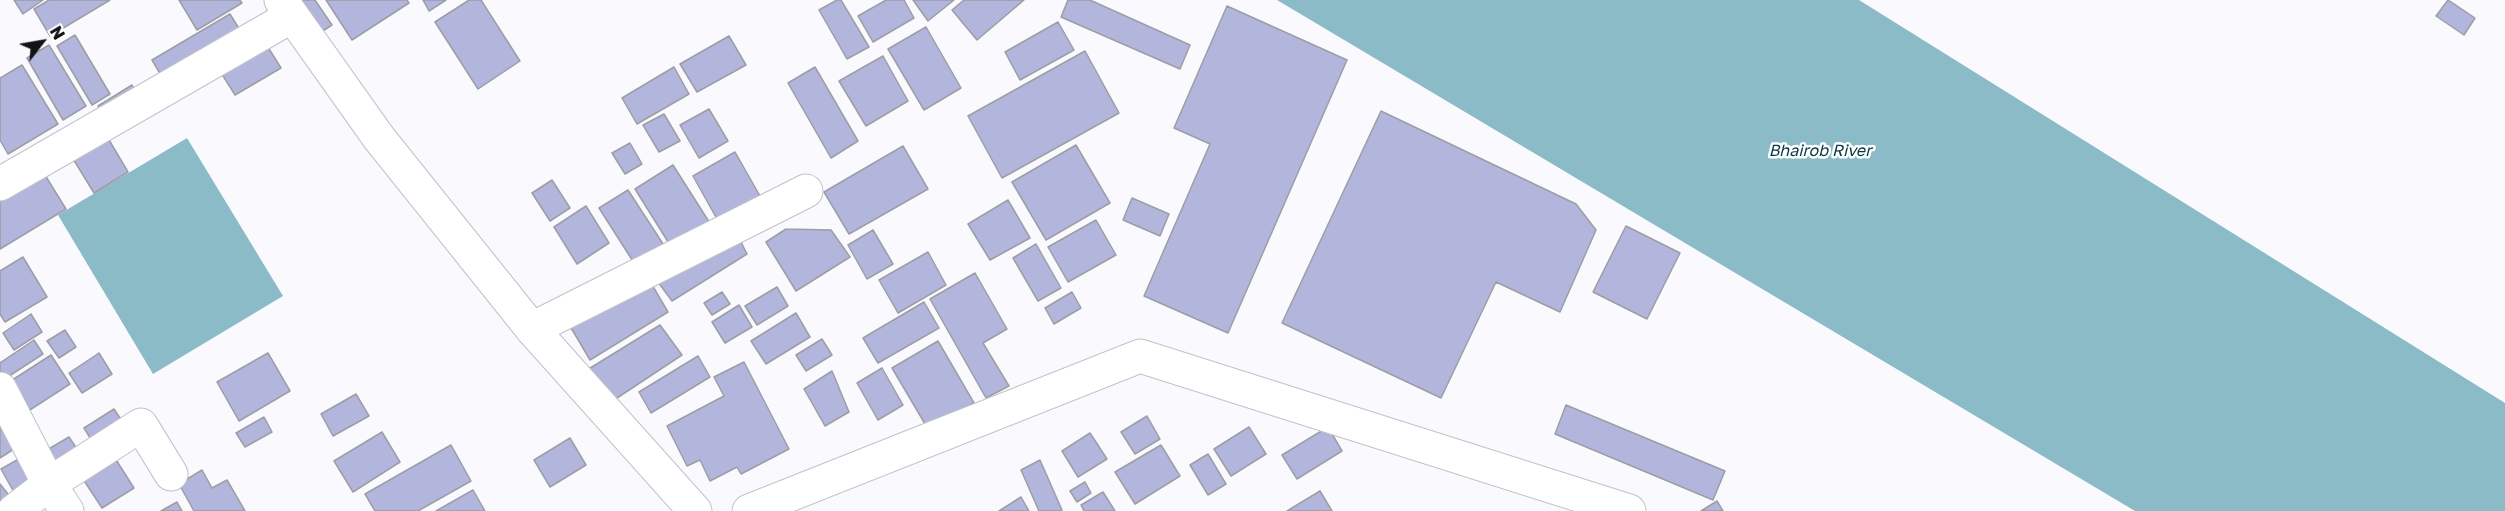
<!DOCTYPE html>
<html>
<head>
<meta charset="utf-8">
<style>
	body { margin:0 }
	#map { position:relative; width:2505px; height:511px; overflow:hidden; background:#fafafe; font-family:"Golos Text",sans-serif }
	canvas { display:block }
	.north { position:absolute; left:12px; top:12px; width:60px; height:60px; -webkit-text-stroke:4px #fff; paint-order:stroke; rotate:59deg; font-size:16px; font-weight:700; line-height:24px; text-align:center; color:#121315 }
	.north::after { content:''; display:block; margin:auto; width:21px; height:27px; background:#121315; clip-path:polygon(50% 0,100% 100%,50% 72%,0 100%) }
</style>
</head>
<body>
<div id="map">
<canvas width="2505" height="511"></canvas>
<div class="north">N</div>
</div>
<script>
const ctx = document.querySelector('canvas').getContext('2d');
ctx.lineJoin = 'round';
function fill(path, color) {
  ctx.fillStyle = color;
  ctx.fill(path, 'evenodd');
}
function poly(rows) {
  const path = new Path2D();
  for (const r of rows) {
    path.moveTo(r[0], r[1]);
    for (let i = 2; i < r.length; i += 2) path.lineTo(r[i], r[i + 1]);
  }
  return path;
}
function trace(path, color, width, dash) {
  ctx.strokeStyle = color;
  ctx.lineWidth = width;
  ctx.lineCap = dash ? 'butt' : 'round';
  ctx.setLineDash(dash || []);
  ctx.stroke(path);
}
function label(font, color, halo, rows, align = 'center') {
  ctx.font = font + ' "Golos Text",sans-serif';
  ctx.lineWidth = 5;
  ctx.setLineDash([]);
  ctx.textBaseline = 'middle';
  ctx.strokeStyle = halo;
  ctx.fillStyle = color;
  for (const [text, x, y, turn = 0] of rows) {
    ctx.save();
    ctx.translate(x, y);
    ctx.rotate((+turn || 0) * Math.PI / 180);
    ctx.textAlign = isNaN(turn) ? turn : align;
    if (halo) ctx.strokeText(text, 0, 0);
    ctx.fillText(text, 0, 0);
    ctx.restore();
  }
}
const water = poly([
	[1277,0,1859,0,2505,403,2505,511,2135,511],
	[187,138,283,296,153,374,58,215]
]);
const building = poly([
	[14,0,43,0,23,14,14,0],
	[49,0,110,0,50,36,34,9,49,0],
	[179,0,240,0,242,3,197,30,179,0],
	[297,0,315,0,332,25,318,34,297,0],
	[326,0,407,0,409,3,352,40,326,0],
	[423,0,446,0,429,11,423,0],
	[469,0,481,0,520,61,478,89,435,22,469,0],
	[837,0,841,0,869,47,847,59,819,10,837,0],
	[886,0,904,0,914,18,873,42,858,16,886,0],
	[913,0,954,0,928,21,913,0],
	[964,0,1024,0,977,40,952,10,964,0],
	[1068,0,1090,0,1190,45,1180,69,1061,17,1068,0],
	[2448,0,2475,18,2464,35,2436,16,2448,0],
	[1227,6,1347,60,1228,333,1144,296,1210,144,1174,128,1227,6],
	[230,14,246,40,168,87,152,60,230,14],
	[1058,22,1074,50,1020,80,1005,52,1058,22],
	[926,27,961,88,924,110,888,49,926,27],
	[75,35,110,94,92,105,57,46,75,35],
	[729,36,746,65,697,92,680,64,729,36],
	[266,44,281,68,235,95,220,71,266,44],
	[49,45,86,106,63,120,27,58,49,45],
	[1085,51,1119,113,1002,178,968,116,1085,51],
	[883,56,908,101,866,126,839,81,883,56],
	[22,65,58,124,8,154,0,140,0,78,22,65],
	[674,67,689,94,637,124,622,98,674,67],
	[815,67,858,141,831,158,788,83,815,67],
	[132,85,140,99,105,119,98,106,132,85],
	[709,109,728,141,699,158,680,125,709,109],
	[1381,111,1576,204,1596,230,1560,312,1496,282,1441,398,1282,323,1381,111],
	[664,114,680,141,659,152,643,125,664,114],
	[102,128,128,172,94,193,67,149,102,128],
	[630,143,642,164,625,174,612,153,630,143],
	[1076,145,1110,203,1046,240,1012,182,1076,145],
	[903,146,928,189,849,234,824,192,903,146],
	[735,152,764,203,722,228,693,176,735,152],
	[673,165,713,228,675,253,635,189,673,165],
	[40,167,66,209,0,249,0,192,40,167],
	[552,180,570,208,550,221,532,193,552,180],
	[628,190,665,247,636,266,599,208,628,190],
	[1132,198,1169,214,1160,236,1123,220,1132,198],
	[1008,200,1030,238,990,260,968,224,1008,200],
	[586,206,609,243,577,264,554,227,586,206],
	[1096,220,1116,255,1068,282,1048,247,1096,220],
	[1626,226,1680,253,1647,319,1593,292,1626,226],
	[734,228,747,254,672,301,655,278,734,228],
	[786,229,831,230,850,257,796,291,766,242,786,229],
	[873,230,893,264,867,279,848,245,873,230],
	[1036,244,1061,288,1038,301,1013,258,1036,244],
	[928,252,946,285,898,313,879,280,928,252],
	[23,257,47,297,5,322,0,314,0,271,23,257],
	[975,273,1007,329,983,343,1009,386,986,398,930,299,975,273],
	[648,278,668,312,590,360,570,326,648,278],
	[777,287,788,306,757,325,745,306,777,287],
	[722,292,730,304,712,315,704,303,722,292],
	[1072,292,1081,308,1054,324,1045,308,1072,292],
	[924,302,939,328,878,363,863,338,924,302],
	[739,305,752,327,725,343,712,322,739,305],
	[796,313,810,337,766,364,751,341,796,313],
	[31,314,42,332,14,350,3,333,31,314],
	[660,325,682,355,611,402,587,370,660,325],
	[65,330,76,347,59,358,47,341,65,330],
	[822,339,832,355,806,371,796,355,822,339],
	[34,340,43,354,3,380,0,376,0,363,34,340],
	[938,341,974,403,928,429,892,368,938,341],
	[99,353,112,374,82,393,69,373,99,353],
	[268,353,290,391,239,421,217,382,268,353],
	[51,355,70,384,22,415,3,386,51,355],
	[698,356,710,377,651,413,639,392,698,356],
	[744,362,789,449,741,474,737,467,710,481,700,460,687,466,667,426,724,396,714,377,744,362],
	[882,368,903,405,878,420,857,383,882,368],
	[832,371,849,412,825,426,804,389,832,371],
	[356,394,369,416,333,436,321,414,356,394],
	[1566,405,1725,471,1713,500,1555,434,1566,405],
	[114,409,128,430,97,449,84,428,114,409],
	[1147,416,1160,439,1135,454,1121,432,1147,416],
	[264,417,272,432,245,447,236,433,264,417],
	[9,422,23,443,0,458,0,428,9,422],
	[1249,427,1266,454,1231,476,1214,449,1249,427],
	[1328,427,1342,451,1297,479,1282,455,1328,427],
	[382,432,400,462,353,492,334,461,382,432],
	[1090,433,1107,459,1078,477,1062,451,1090,433],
	[69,437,87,464,65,478,47,450,69,437],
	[570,438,586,465,550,487,534,460,570,438],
	[451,445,471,481,418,511,375,511,365,494,451,445],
	[1161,445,1180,476,1135,504,1115,472,1161,445],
	[35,450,54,484,20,503,1,469,35,450],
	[1208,454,1226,484,1208,495,1190,465,1208,454],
	[113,455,134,488,102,508,81,476,113,455],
	[1040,460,1062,510,1060,511,1039,511,1021,470,1040,460],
	[202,470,212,488,227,480,245,511,194,511,179,484,202,470],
	[1085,482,1091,493,1077,502,1070,491,1085,482],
	[0,484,12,499,0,508,0,484],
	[473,490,485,511,436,511,473,490],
	[1320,491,1332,511,1287,511,1320,491],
	[1103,492,1115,511,1084,511,1081,505,1103,492],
	[1021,497,1029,511,999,511,1021,497],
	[1717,501,1723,511,1701,511,1717,501],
	[177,502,182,511,161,511,177,502]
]);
const minor = poly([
	[0,184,292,16],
	[532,329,806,191],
	[0,389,49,484,14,511],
	[67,511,49,484,141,425,171,474],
	[749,511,1140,356,1629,511]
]);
const tertiary = poly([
	[281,0,379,138,532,329,695,511]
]);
const waterNames = [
	["Bhairob River",1820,151]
];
fill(water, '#8bbbc6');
fill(building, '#b2b6dc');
trace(building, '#9c9da5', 1.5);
trace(minor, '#c1c2ca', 35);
trace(tertiary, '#c1c2ca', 35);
trace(minor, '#fff', 33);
trace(tertiary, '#fff', 33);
label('italic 16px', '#093741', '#fff', waterNames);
</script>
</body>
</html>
